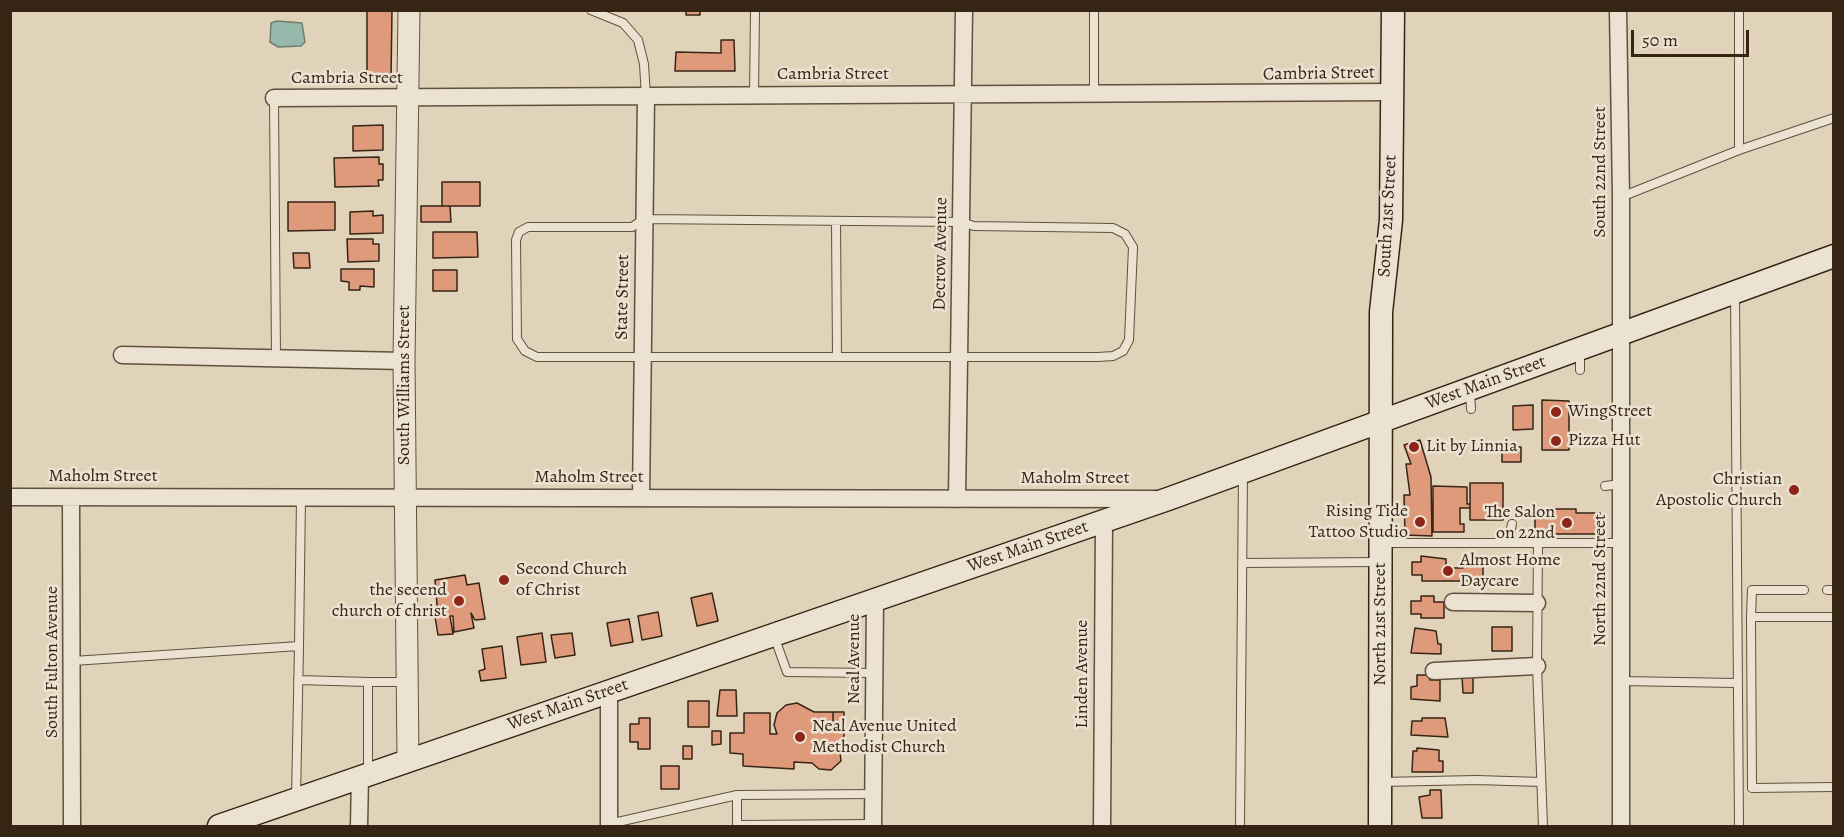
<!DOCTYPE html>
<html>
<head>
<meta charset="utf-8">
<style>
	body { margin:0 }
	#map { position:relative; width:1844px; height:837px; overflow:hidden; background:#e1d3b9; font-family:Alegreya,serif }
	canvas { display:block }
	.frame { position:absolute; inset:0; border:12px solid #362515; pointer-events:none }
	.scale { position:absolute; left:1631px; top:30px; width:118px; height:27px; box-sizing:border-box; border:3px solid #362515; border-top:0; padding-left:8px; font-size:18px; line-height:21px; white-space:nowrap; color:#362515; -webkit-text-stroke:4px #ece2d2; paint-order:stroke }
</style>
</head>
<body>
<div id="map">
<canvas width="1844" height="837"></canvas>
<div class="frame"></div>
<div class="scale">50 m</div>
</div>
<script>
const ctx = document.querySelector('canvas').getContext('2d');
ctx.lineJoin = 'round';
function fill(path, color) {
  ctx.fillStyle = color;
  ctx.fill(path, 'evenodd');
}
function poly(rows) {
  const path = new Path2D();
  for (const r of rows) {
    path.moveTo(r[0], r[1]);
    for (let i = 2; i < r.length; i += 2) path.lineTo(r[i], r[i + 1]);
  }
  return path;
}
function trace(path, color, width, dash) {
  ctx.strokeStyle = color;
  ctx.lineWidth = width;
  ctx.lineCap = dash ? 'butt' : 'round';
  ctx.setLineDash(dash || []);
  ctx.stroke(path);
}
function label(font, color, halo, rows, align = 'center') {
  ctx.font = font + ' Alegreya,serif';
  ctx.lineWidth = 5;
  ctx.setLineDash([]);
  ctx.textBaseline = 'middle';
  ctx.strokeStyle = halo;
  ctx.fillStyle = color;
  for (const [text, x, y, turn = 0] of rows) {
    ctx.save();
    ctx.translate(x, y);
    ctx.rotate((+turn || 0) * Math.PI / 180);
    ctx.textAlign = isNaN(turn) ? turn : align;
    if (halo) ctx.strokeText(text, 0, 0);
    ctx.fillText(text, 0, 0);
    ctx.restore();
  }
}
const water = poly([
	[277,21,302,23,305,42,301,46,278,47,270,42,271,23,277,21]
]);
const building = poly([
	[367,10,392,10,391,80,367,79,367,10],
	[686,10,700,10,700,15,686,15,686,10],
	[721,40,734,40,735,71,675,71,676,52,721,53,721,40],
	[383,125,383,150,353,151,353,126,383,125],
	[379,157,379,164,383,164,383,180,378,180,379,186,335,187,334,158,379,157],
	[442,182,480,182,480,206,442,206,442,182],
	[288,202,335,202,335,230,288,231,288,202],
	[421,206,450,206,451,222,421,222,421,206],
	[373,211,373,216,383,215,383,233,350,234,350,212,373,211],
	[433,232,477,232,478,257,433,258,433,232],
	[347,239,373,239,373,244,379,244,379,261,348,262,347,239],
	[293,253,309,253,310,268,294,268,293,253],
	[341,269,374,269,374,287,360,286,360,290,349,290,349,282,341,281,341,269],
	[433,270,457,270,457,291,433,291,433,270],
	[1542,400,1569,401,1569,450,1542,450,1542,400],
	[1533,405,1533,429,1513,430,1513,406,1533,405],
	[1420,440,1431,477,1432,536,1405,535,1404,495,1410,495,1406,464,1411,464,1404,445,1420,440],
	[1502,447,1521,447,1521,462,1502,462,1502,447],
	[1470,483,1503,483,1503,520,1470,520,1470,483],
	[1433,486,1467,487,1467,504,1470,504,1470,508,1460,508,1460,524,1464,524,1464,532,1433,532,1433,486],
	[1535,509,1576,509,1576,513,1600,513,1600,534,1535,534,1535,509],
	[1421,556,1446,559,1446,568,1463,568,1463,560,1483,560,1483,581,1422,581,1422,575,1412,575,1412,562,1421,562,1421,556],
	[465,575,467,585,479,583,485,619,475,620,471,613,474,628,454,632,453,616,450,616,453,634,438,635,435,617,438,616,435,580,465,575],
	[712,593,718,621,697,626,691,598,712,593],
	[1421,596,1434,596,1434,602,1444,602,1444,618,1421,618,1421,614,1411,614,1411,601,1421,601,1421,596],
	[658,612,662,636,642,640,638,616,658,612],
	[629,619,633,642,611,646,607,623,629,619],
	[1492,627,1512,627,1512,651,1492,651,1492,627],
	[1415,628,1436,631,1438,644,1441,644,1441,654,1411,653,1415,628],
	[542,633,546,662,521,665,517,637,542,633],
	[572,633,575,655,555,658,551,635,572,633],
	[502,646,506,678,481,681,479,671,485,669,482,649,502,646],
	[1417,675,1430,675,1430,680,1440,680,1440,701,1411,699,1411,687,1417,686,1417,675],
	[1462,676,1473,676,1473,693,1463,693,1462,676],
	[720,690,736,690,737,716,717,716,720,690],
	[688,701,709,701,709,727,688,727,688,701],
	[797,703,814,712,833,712,833,722,844,722,844,752,840,752,841,761,831,770,819,769,812,763,794,762,794,769,743,766,743,754,730,753,730,733,744,733,744,713,770,713,770,734,777,734,774,725,777,713,786,705,797,703],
	[833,712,844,712,844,722,833,722,833,712],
	[639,718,650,718,650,749,638,749,638,742,630,742,630,724,639,724,639,718],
	[1422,718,1445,718,1448,737,1411,735,1412,721,1422,721,1422,718],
	[712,731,721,731,721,744,712,745,712,731],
	[683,746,692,746,692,759,683,759,683,746],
	[1417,748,1439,750,1439,761,1443,761,1443,772,1412,772,1413,751,1417,751,1417,748],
	[661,766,679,766,679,789,661,789,661,766],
	[1430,790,1441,790,1442,818,1422,818,1419,797,1430,795,1430,790]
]);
const service = poly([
	[591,10,623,23,638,40,644,64,646,97],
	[1094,10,1094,94],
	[1739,10,1739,150],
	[754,96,755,10],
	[274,98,276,359],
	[1621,197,1739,150,1834,118],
	[644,219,961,222,974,226,1113,228,1125,234,1133,247,1129,340,1123,351,1113,356,1098,357,537,357,525,351,517,339,516,240,519,232,528,227,632,227,644,219],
	[836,221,837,357],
	[1735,293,1739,826],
	[1580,349,1580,370],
	[1470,392,1471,409],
	[1605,486,1621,484],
	[1382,543,1538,543,1537,666,1543,826],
	[1508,543,1512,524],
	[1538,543,1621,543],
	[1242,563,1379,562],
	[1827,590,1834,590],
	[1751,617,1752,590,1804,590],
	[1834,617,1751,617,1752,788,1834,787],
	[774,636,787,672,875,673],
	[73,661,299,646,301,497],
	[298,680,368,682,368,772],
	[1621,681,1737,683],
	[368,682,406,682],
	[1381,782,1477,780,1541,782],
	[296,798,299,646],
	[609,824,737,795,874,794],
	[737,825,873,824],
	[737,826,737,795],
	[1240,826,1243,473]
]);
const minor = poly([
	[1618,10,1621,197,1621,826],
	[274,98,1392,92],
	[122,355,404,361],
	[10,497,1156,499],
	[71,497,72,826],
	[641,498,646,97],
	[957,499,964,10],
	[1453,602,1537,603],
	[1434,671,1537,666],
	[359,826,360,776],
	[609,826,609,691],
	[873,826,875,599],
	[1102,826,1104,521]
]);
const tertiary = poly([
	[408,760,404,361,409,10]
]);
const secondary = poly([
	[219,826,1168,499,1834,256],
	[1380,826,1381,312,1391,220,1393,10]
]);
const markers = [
	[1556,412,6,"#8f2418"],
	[1556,441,6,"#8f2418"],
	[1414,447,6,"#8f2418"],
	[1794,490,6,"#8f2418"],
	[1420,522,6,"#8f2418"],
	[1567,523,6,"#8f2418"],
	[1448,571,6,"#8f2418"],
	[504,580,6,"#8f2418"],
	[459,601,6,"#8f2418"],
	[800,737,6,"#8f2418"]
];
const streetNames = [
	["Cambria Street",1319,74,-1],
	["Cambria Street",833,75],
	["Cambria Street",347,79],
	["South 22nd Street",1601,172,-90],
	["South 21st Street",1388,216,-87],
	["Decrow Avenue",941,254,-89],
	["State Street",623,297,-89],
	["West Main Street",1486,383,-20],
	["South Williams Street",405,385,-90],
	["Maholm Street",103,477],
	["Maholm Street",589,478],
	["Maholm Street",1075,479],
	["West Main Street",1028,547,-19],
	["North 22nd Street",1601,580,-90],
	["North 21st Street",1381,624,-90],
	["Neal Avenue",855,659,-90],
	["South Fulton Avenue",53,662,-90],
	["Linden Avenue",1083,674,-90],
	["West Main Street",568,705,-19]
];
const poiNames = [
	["WingStreet",1568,412],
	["Pizza Hut",1568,441],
	["Lit by Linnia",1426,447],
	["Christian",1782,480,"right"],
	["Apostolic Church",1782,501,"right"],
	["Rising Tide",1408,512,"right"],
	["Tattoo Studio",1408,533,"right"],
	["The Salon",1555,513,"right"],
	["on 22nd",1555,534,"right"],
	["Almost Home",1460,561],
	["Daycare",1460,582],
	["Second Church",516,570],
	["of Christ",516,591],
	["the secend",447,591,"right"],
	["church of christ",447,612,"right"],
	["Neal Avenue United",812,727],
	["Methodist Church",812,748]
];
fill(water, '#95b8ab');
trace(water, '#6f7d6f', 1.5);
fill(building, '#de9a7b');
trace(building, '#362515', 1.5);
trace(service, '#61503e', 10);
trace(minor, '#61503e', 19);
trace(tertiary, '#61503e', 23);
trace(secondary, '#362515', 25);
trace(service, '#ece2d2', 8);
trace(minor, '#ece2d2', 16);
trace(tertiary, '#ece2d2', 21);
trace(secondary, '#ece2d2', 22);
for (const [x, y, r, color] of markers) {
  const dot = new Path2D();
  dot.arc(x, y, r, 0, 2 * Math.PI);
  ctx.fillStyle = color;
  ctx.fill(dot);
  trace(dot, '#ece2d2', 2);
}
label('18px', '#362515', '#ece2d2', streetNames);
label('18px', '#362515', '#ece2d2', poiNames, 'left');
</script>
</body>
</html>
